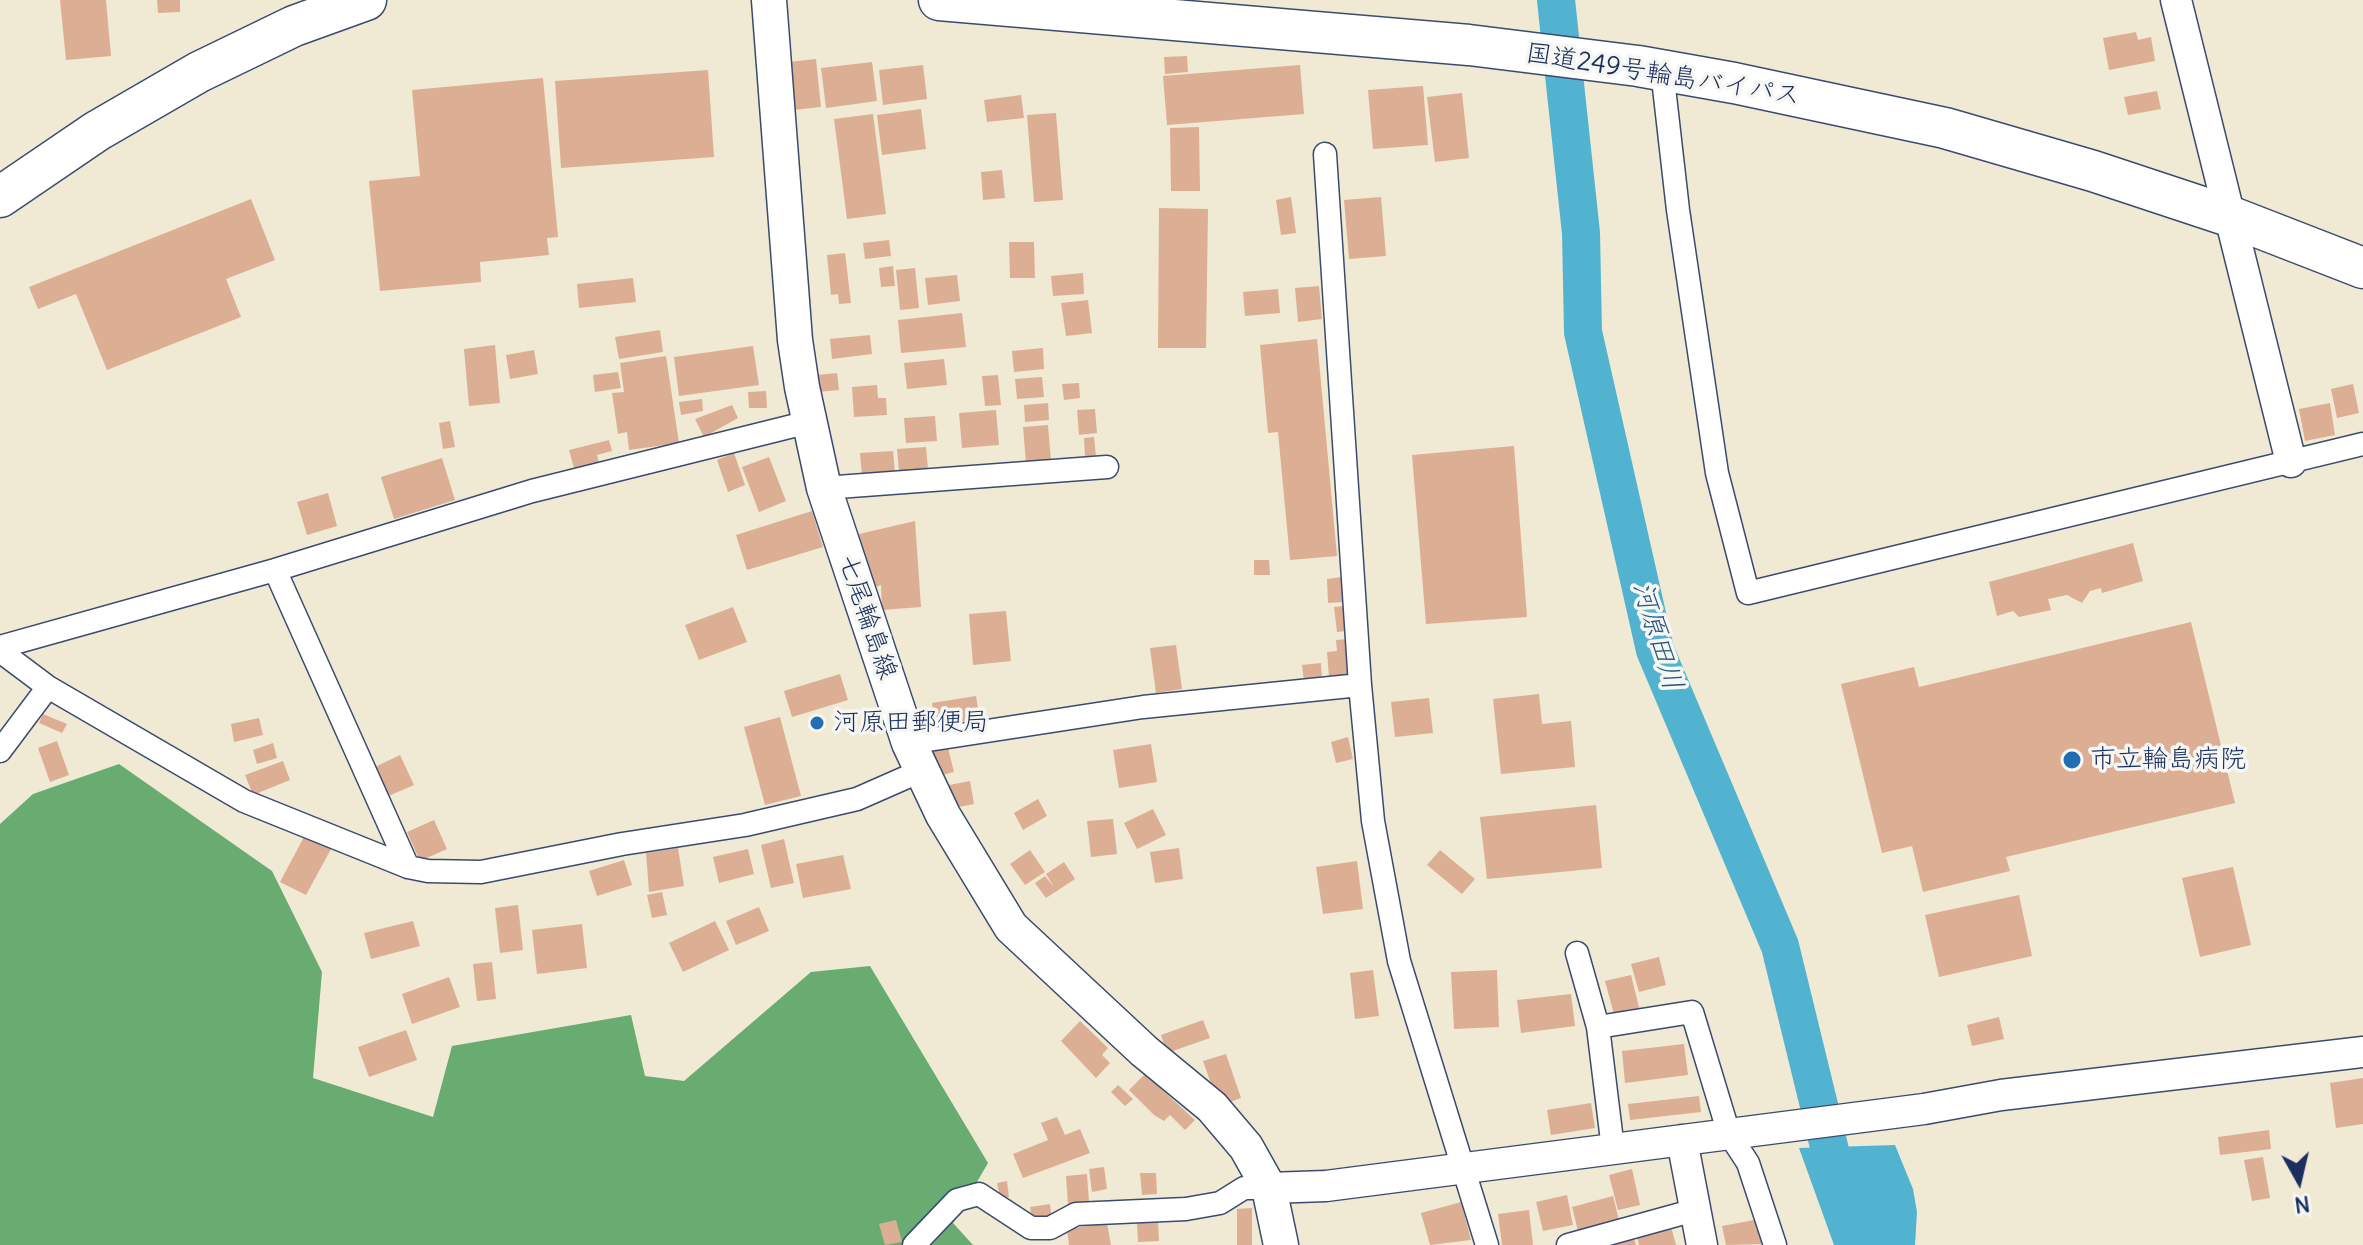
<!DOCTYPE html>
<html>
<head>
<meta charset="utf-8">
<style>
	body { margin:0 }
	#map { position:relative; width:2363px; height:1245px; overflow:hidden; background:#f0e9d3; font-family:Delius,sans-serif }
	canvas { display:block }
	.north { position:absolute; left:2259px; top:1141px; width:80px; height:80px; -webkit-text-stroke:6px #f6f6f2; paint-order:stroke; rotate:172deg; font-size:22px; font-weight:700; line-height:32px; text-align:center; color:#1b2f5e }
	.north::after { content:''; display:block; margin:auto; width:28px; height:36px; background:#1b2f5e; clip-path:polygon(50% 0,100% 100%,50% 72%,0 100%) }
</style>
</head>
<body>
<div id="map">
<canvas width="2363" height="1245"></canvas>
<div class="north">N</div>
</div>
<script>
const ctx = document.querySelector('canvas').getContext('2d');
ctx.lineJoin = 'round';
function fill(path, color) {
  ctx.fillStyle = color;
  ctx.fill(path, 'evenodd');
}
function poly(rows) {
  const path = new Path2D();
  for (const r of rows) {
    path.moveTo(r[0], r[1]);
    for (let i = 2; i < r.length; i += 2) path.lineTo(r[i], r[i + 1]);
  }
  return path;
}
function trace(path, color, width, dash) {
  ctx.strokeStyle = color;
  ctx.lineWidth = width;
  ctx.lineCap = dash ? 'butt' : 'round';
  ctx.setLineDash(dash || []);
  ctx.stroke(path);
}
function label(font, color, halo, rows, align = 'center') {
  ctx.font = font + ' Delius,"Klee One",sans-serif';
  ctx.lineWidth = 7;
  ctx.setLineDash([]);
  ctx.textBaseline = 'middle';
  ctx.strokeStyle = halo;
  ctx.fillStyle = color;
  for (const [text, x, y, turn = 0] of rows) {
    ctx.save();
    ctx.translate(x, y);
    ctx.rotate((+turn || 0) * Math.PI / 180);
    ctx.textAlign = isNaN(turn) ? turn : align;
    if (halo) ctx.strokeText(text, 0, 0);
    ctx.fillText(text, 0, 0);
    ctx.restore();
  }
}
const forest = poly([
	[119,764,272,871,322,972,313,1078,433,1117,452,1046,631,1015,645,1076,684,1081,811,972,870,966,988,1163,953,1223,973,1245,0,1245,0,824,33,794]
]);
const water = poly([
	[1895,1145,1913,1189,1917,1212,1915,1245,1834,1245,1799,1148]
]);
const river = poly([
	[1556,0,1581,233,1583,332,1655,650,1780,946,1846,1216,1864,1245]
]);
const building = poly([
	[60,0,106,0,111,56,66,60],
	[157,0,180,0,180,12,158,13],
	[2136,32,2138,40,2151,37,2155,61,2109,70,2103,38],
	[1187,56,1188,72,1165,74,1164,57],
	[816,59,821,107,793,110,788,62],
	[872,62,877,101,826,108,821,68],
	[923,65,927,99,883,105,879,70],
	[1300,65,1304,114,1167,125,1163,76],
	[708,70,714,157,561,168,555,81],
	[543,78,558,237,547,238,549,255,480,262,481,282,380,291,369,181,420,176,412,90],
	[1423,86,1428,145,1373,149,1368,90],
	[2157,91,2161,109,2128,115,2124,97],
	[1462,93,1469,158,1435,162,1427,97],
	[1021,95,1024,118,987,122,984,100],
	[921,109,926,149,882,155,877,115],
	[1056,113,1063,200,1034,202,1027,115],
	[873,114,886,214,847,219,834,119],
	[1199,127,1200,191,1171,191,1170,128],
	[1002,170,1005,198,983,200,981,172],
	[1291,197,1296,233,1281,235,1276,200],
	[1381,197,1386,256,1349,259,1344,200],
	[251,199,275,260,226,279,241,317,107,370,76,294,38,309,29,287],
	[1159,208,1208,209,1206,348,1158,348],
	[889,240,891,256,865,259,863,243],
	[1009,242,1034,242,1035,278,1010,278],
	[845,253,851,303,839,304,838,294,831,295,827,255],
	[893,266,895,286,881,287,879,268],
	[915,268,919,308,900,310,896,270],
	[1083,273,1084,294,1053,296,1051,276],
	[957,275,960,301,928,305,925,278],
	[633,278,636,302,579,308,577,284],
	[1319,286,1322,319,1298,322,1295,288],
	[1278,289,1280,313,1245,316,1243,292],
	[1088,300,1092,333,1066,336,1061,303],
	[962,313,966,347,901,353,898,320],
	[660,330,663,352,619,359,615,337],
	[870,335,872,354,832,359,830,339],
	[1317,339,1337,556,1290,560,1278,432,1268,433,1260,345],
	[495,345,500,403,469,406,464,349],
	[753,346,759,385,679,396,674,357],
	[1043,348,1044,369,1014,372,1012,351],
	[534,350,538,374,510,379,506,355],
	[666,356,679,443,629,450,627,432,618,434,612,393,624,392,620,363],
	[944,359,947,385,907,389,904,363],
	[618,372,621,388,595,392,593,375],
	[837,373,839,390,818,392,817,375],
	[998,375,1001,405,985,406,982,376],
	[1042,377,1044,397,1017,399,1015,379],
	[1079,383,1080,398,1064,400,1062,384],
	[2353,384,2359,413,2337,418,2331,389],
	[877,385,878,398,886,398,887,415,854,417,852,387],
	[766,391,767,408,749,408,748,392],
	[702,399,703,411,681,415,679,402],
	[1048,403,1049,420,1025,422,1024,405],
	[2330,403,2335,435,2305,441,2299,409],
	[732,405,738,418,704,437,695,419],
	[1095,409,1097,433,1079,435,1077,410],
	[996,410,999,445,962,448,959,413],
	[935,416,937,441,906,443,904,418],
	[450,421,455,447,443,449,439,423],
	[1048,425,1051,461,1026,463,1023,427],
	[1094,437,1096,457,1085,458,1084,438],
	[609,440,612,451,597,455,599,462,574,468,569,450],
	[1514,446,1527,617,1426,624,1412,455],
	[926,447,928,469,899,471,897,449],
	[893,451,895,473,862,476,860,453],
	[734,453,745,485,728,492,717,460],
	[769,457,786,501,759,512,742,467],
	[442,458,455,500,394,519,381,477],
	[328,493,337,526,307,535,297,502],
	[812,511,823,547,747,570,736,535],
	[915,521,921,607,882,610,881,585,873,588,859,534],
	[2133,543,2143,581,2102,593,2101,588,2090,591,2082,603,2067,595,2048,599,2051,610,2019,617,2013,611,1997,616,1989,582],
	[1254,560,1269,560,1270,575,1254,575],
	[1342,577,1344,602,1328,603,1327,579],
	[1344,606,1346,631,1337,632,1334,607],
	[733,607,747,642,699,660,685,625],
	[1006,611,1011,661,973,665,969,614],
	[2191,622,2235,803,2006,857,2010,871,1923,892,1912,846,1882,853,1841,684,1914,667,1919,687],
	[1348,639,1351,676,1329,677,1327,652,1337,651,1336,640],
	[1176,645,1182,689,1156,693,1150,648],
	[1321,663,1322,680,1304,681,1302,665],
	[840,674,848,700,792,717,784,691],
	[1539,694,1542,724,1571,721,1575,767,1501,774,1493,699],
	[976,696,980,721,936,729,932,703],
	[1429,698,1433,733,1395,737,1391,702],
	[43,714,67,724,62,733,39,723],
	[780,717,801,796,765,805,744,727],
	[259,718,263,735,234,742,231,724],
	[1348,737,1353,759,1336,763,1331,742],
	[57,741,69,775,50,782,38,748],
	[273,743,277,758,257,764,253,750],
	[947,744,954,772,938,776,930,749],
	[1151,744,1157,782,1119,788,1113,750],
	[400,755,414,785,386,797,373,768],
	[283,761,290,780,253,795,245,775],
	[970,781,974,804,948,809,944,786],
	[1038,799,1047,816,1023,830,1014,813],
	[1596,805,1602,868,1487,879,1480,817],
	[1153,809,1166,835,1137,849,1124,823],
	[1113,819,1117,854,1091,857,1087,821],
	[434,820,447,849,420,861,407,832],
	[305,835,331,849,306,895,280,882],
	[784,839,794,883,771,888,761,845],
	[678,848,684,886,649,892,646,853],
	[1179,848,1183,879,1155,883,1150,852],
	[748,849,754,874,719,883,713,857],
	[1030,850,1045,872,1025,885,1010,864],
	[1440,850,1475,879,1462,894,1427,865],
	[843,855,851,889,803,898,796,864],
	[624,860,632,885,597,896,589,871],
	[1357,861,1363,909,1323,914,1316,867],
	[1064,862,1075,879,1046,898,1035,883,1045,876,1054,887,1046,874],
	[2233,867,2251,945,2200,957,2182,878],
	[662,892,667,915,652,918,647,895],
	[2019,895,2032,956,1939,977,1925,915],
	[518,905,523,950,500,953,495,908],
	[759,907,769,931,736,945,726,921],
	[413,921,420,946,371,959,364,933],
	[715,921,729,950,683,972,669,943],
	[582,924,587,968,537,974,532,930],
	[1659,957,1666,985,1639,992,1631,964],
	[492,962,496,999,477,1001,473,964],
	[1373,970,1379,1016,1355,1019,1350,973],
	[1497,970,1499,1027,1454,1029,1451,972],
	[1631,975,1640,1011,1615,1018,1605,981],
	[449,977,460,1007,412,1024,402,994],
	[1571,994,1575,1026,1521,1033,1517,1000],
	[1999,1017,2004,1039,1972,1046,1967,1025],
	[1203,1020,1210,1038,1167,1053,1161,1035],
	[1080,1021,1108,1048,1102,1055,1110,1063,1096,1078,1061,1041],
	[406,1030,417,1060,369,1077,358,1047],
	[1684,1044,1688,1075,1625,1083,1622,1051],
	[1226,1054,1241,1098,1219,1106,1203,1061],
	[1145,1074,1195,1120,1185,1130,1170,1115,1164,1121,1154,1115,1129,1090],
	[2363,1078,2363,1124,2336,1128,2330,1083],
	[1118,1085,1133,1099,1125,1106,1111,1092],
	[1699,1096,1701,1112,1630,1120,1628,1104],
	[1591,1103,1595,1128,1551,1135,1547,1110],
	[1057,1117,1065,1135,1080,1129,1090,1153,1023,1178,1013,1154,1048,1140,1041,1123],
	[2269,1130,2271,1149,2220,1155,2218,1137],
	[2263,1157,2270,1198,2252,1201,2244,1160],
	[1104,1167,1107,1189,1092,1192,1089,1169],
	[1632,1169,1640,1205,1618,1210,1609,1175],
	[1140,1173,1156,1173,1157,1194,1142,1195],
	[1087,1174,1089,1202,1068,1204,1066,1176],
	[1007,1181,1009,1197,1000,1198,997,1183],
	[1567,1195,1573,1225,1543,1231,1536,1202],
	[1613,1196,1619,1220,1578,1231,1572,1207],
	[1461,1202,1471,1240,1430,1245,1421,1213],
	[1050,1204,1052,1221,1033,1224,1030,1207],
	[1252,1208,1252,1245,1237,1245,1237,1209],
	[1529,1210,1533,1245,1502,1245,1498,1214],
	[1760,1219,1765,1244,1726,1245,1722,1226],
	[896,1220,902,1242,885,1245,879,1224],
	[1137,1222,1158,1222,1159,1241,1138,1242],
	[1107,1223,1111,1245,1069,1245,1067,1229],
	[1671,1227,1676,1245,1639,1245,1637,1236],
	[1633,1235,1636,1245,1598,1245]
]);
const street = poly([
	[1662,70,1678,210,1717,473,1748,593,2363,444],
	[1325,154,1360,685,1373,821,1399,961,1487,1245],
	[824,488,1107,467],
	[275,570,408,867],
	[0,647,275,570,532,491,809,422],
	[0,651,48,687,244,801,408,867,428,871,481,872,622,844,745,825,857,799,923,770],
	[909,743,1143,707,1360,685],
	[0,751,48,687],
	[1577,953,1598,1027],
	[1613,1149,1598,1027,1692,1012,1729,1134,1748,1163,1775,1245],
	[914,1245,957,1200,979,1194,1031,1228,1050,1228,1076,1214,1186,1209,1220,1203,1244,1188,1269,1188],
	[1568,1245,1695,1210]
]);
const secondary = poly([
	[2176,0,2291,462],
	[1682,1140,1702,1245],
	[1269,1188,1326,1186,1924,1109,2001,1095,2363,1052]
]);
const primary = poly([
	[769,0,795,340,802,387,824,488,909,743,943,815,1011,927,1144,1051,1212,1107,1246,1147,1269,1188,1281,1245]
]);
const highway = poly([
	[939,0,1469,45,1638,66,1734,83,1945,128,2093,171,2229,216,2363,268],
	[0,197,97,131,199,72,294,26,366,0]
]);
const markers = [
	[817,723,8,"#1f6fb2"],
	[2072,760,10,"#1f6fb2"]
];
const streetNames = [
	["国道249号輪島バイパス",1663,75,9],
	["七尾輪島線",867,617,71]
];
const poiNames = [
	["河原田郵便局",833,723],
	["市立輪島病院",2090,760]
];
const waterNames = [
	["河原田川",1657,636,73]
];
fill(forest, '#68ac71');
fill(water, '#52b3d1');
trace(river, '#52b3d1', 38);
fill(building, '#dcaf94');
trace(street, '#3b4b70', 25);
trace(secondary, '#3b4b70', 33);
trace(primary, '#3b4b70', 37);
trace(highway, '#3b4b70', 43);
trace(street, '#fff', 22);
trace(secondary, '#fff', 30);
trace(primary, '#fff', 34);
trace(highway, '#fff', 40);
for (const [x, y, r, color] of markers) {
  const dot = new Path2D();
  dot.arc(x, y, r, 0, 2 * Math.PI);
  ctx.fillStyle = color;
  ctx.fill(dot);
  trace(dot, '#f6f6f2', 3);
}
label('26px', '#1b2f5e', '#f6f6f2', streetNames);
label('26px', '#1b2f5e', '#f6f6f2', poiNames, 'left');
label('italic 28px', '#2c5780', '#f6f6f2', waterNames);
</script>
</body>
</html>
